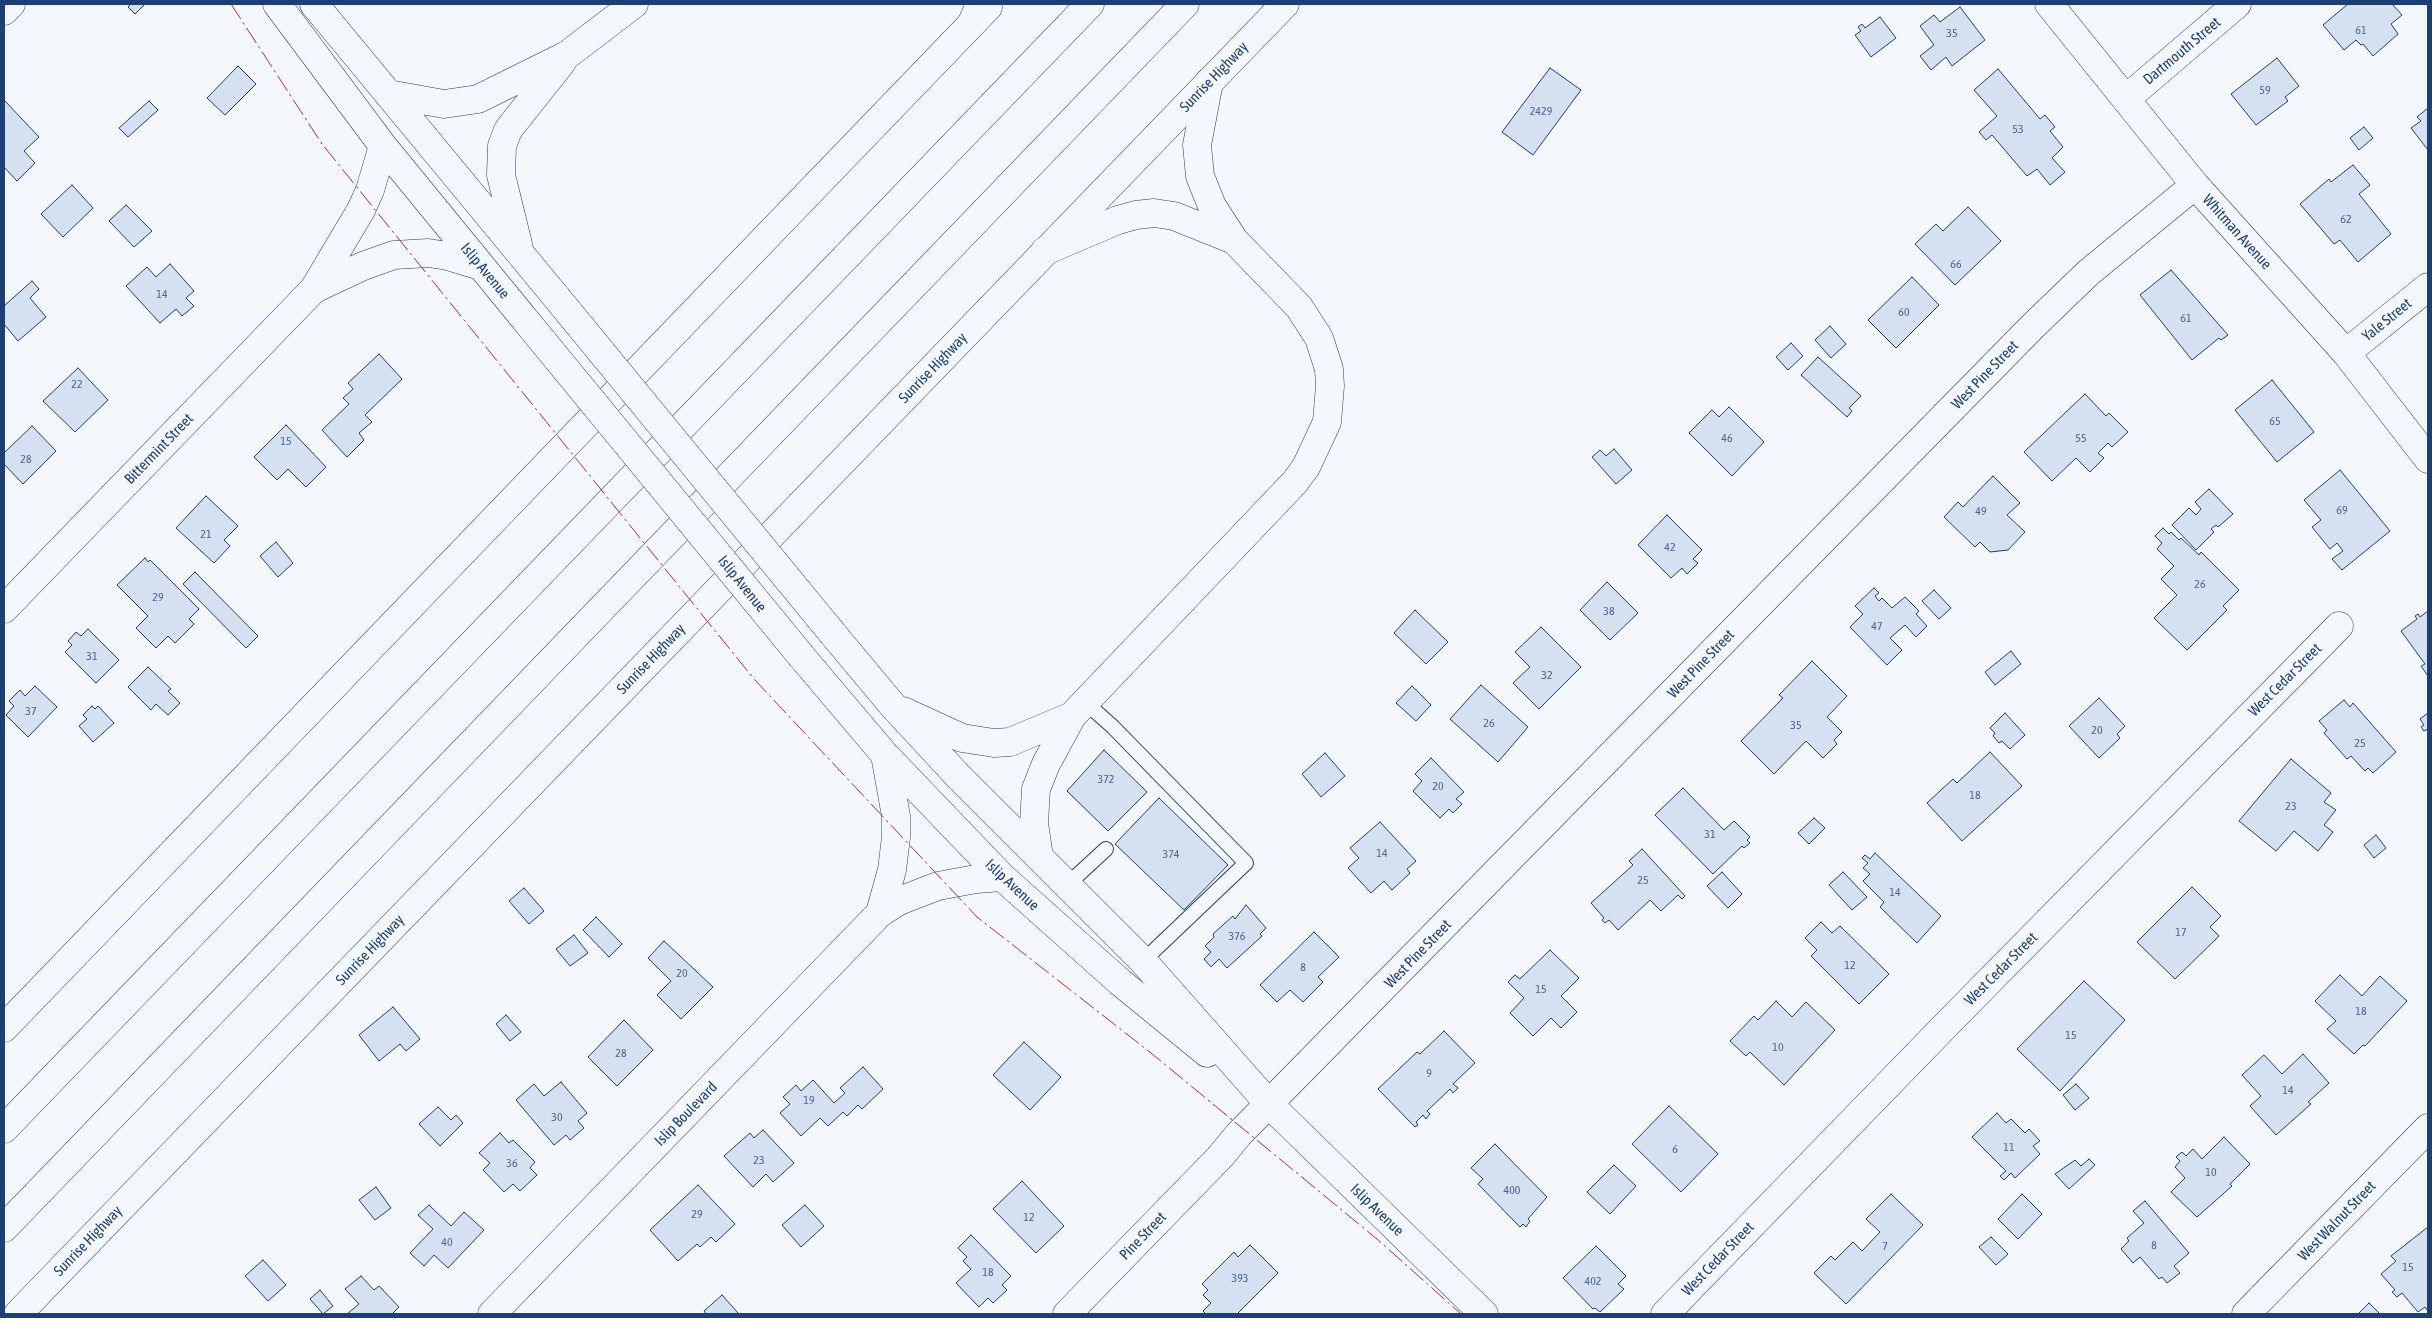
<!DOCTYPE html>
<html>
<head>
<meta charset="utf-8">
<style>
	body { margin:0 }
	#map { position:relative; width:2432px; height:1318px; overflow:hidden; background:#f4f7fb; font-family:"Asap Condensed",sans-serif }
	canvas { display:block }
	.frame { position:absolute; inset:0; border:5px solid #1d3f73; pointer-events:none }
</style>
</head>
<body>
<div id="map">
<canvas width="2432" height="1318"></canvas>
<div class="frame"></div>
</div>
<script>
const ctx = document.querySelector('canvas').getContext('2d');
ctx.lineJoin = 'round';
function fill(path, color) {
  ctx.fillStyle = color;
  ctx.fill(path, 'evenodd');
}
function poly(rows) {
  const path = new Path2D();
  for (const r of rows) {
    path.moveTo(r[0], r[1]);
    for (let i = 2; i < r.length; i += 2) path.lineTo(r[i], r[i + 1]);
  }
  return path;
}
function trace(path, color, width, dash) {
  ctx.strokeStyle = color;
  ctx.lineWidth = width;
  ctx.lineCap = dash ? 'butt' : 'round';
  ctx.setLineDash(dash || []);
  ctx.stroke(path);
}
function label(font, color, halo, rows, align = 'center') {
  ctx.font = font + ' "Asap Condensed",sans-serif';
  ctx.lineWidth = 4;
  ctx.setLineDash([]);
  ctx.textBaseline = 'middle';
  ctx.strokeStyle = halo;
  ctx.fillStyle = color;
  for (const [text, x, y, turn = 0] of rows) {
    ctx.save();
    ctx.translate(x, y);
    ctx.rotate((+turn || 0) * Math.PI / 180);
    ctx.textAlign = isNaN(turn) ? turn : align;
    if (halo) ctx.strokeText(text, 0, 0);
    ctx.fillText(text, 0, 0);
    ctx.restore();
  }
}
const building = poly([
	[131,4,145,4,135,14,128,7,131,4],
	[2348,4,2392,4,2402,15,2391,24,2398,34,2373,56,2363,44,2361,45,2356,40,2344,50,2323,25,2348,4],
	[1960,7,1985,40,1952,66,1946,57,1931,70,1920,56,1934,45,1920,26,1934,15,1940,22,1960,7],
	[1880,17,1896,38,1871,57,1855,35,1861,31,1858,27,1862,24,1865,28,1880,17],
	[2277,58,2299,86,2285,97,2288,101,2256,125,2231,94,2277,58],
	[238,66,256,84,225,115,207,98,238,66],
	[1550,68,1581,90,1533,155,1502,132,1550,68],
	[1998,69,2040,119,2045,115,2055,127,2050,131,2063,147,2052,158,2065,172,2050,185,2037,169,2027,176,1992,135,1986,140,1979,132,1997,116,1974,90,1998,69],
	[4,100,39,137,24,151,35,163,17,181,4,167,4,100],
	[149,101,158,110,128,137,119,128,149,101],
	[2428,108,2428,150,2411,128,2421,121,2417,117,2428,108],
	[2364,127,2373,138,2359,150,2350,138,2364,127],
	[2353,165,2370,185,2359,194,2391,234,2358,262,2340,240,2334,244,2300,204,2329,179,2331,182,2353,165],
	[72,185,93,208,63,237,41,214,72,185],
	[126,205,152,231,134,247,109,221,126,205],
	[1968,207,2001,241,1955,285,1915,244,1936,224,1943,231,1968,207],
	[170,264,194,291,186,298,194,306,182,316,176,309,160,323,126,286,147,267,156,277,170,264],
	[2171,270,2228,335,2221,340,2219,338,2192,360,2140,295,2171,270],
	[1912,277,1939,305,1896,348,1868,320,1912,277],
	[32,281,39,289,30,298,46,317,18,341,4,324,4,306,32,281],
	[1830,326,1846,344,1831,358,1815,340,1830,326],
	[1791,343,1803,356,1788,370,1776,357,1791,343],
	[379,354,402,379,365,415,372,422,359,433,364,440,347,457,322,430,349,404,343,398,353,389,348,383,379,354],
	[1818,357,1861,396,1849,408,1852,411,1847,417,1801,375,1818,357],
	[78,368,108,400,75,432,43,401,78,368],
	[2272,380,2314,432,2277,462,2235,410,2272,380],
	[2085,394,2106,416,2109,413,2128,432,2112,447,2108,443,2098,453,2104,458,2090,472,2076,458,2052,481,2024,452,2085,394],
	[1729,407,1764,442,1732,476,1689,433,1712,410,1719,417,1729,407],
	[286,425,326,467,306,487,288,469,277,480,254,457,286,425],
	[32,426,56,451,23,484,4,464,4,453,32,426],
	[1614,449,1632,470,1616,484,1592,457,1600,450,1606,456,1614,449],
	[2340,470,2390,531,2342,570,2332,559,2343,551,2337,543,2330,549,2312,527,2321,520,2304,500,2340,470],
	[1993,476,2020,503,2007,515,2025,532,2008,550,1990,552,1980,542,1975,547,1944,517,1958,502,1963,507,1993,476],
	[2209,489,2233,514,2218,527,2216,525,2211,529,2214,532,2196,550,2172,525,2189,508,2196,515,2201,509,2195,502,2209,489],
	[206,496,238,526,224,540,230,546,214,563,176,528,206,496],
	[1667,515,1702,550,1693,559,1698,563,1687,574,1682,568,1671,578,1638,545,1667,515],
	[2163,528,2169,534,2171,532,2179,540,2181,538,2199,555,2201,552,2239,590,2223,606,2227,610,2187,650,2154,618,2177,595,2161,579,2174,566,2157,549,2162,543,2155,536,2163,528],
	[276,542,293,563,278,577,260,556,276,542],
	[145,558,148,562,150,560,199,609,189,619,194,624,175,643,168,636,156,648,136,628,148,616,117,585,145,558],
	[195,572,258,636,246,648,183,584,195,572],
	[1607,582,1638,613,1610,640,1580,610,1607,582],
	[1874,588,1879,593,1875,596,1879,601,1882,598,1892,608,1905,597,1919,611,1916,614,1927,626,1916,637,1905,625,1890,638,1902,650,1887,665,1850,627,1863,614,1855,606,1874,588],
	[1934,590,1951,608,1939,619,1922,601,1934,590],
	[1415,610,1448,642,1426,664,1394,633,1415,610],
	[2428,611,2428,676,2421,666,2425,664,2401,631,2417,619,2415,616,2418,614,2420,617,2428,611],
	[1541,627,1581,667,1539,709,1513,683,1530,667,1515,652,1541,627],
	[88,629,119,660,96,683,65,652,72,645,68,641,76,632,81,636,88,629],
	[2011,651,2021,664,1995,685,1985,672,2011,651],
	[1812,661,1847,696,1827,717,1842,732,1834,740,1837,744,1823,758,1806,741,1774,774,1741,741,1783,698,1779,695,1812,661],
	[148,667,171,689,168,691,180,703,168,715,156,704,151,710,128,687,148,667],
	[1481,685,1528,727,1498,762,1450,719,1481,685],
	[35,686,57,707,28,737,6,715,14,706,9,701,20,690,25,696,35,686],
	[1412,686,1431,705,1416,721,1396,703,1412,686],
	[2099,698,2125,726,2117,734,2120,738,2099,758,2069,726,2099,698],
	[2344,700,2350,707,2353,703,2396,752,2373,773,2368,768,2365,771,2351,756,2347,759,2324,733,2327,730,2319,721,2344,700],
	[92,706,95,709,98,706,114,723,93,742,79,726,87,719,83,715,92,706],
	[2005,713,2025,735,2010,749,2002,741,1999,743,1993,736,1995,733,1990,728,2005,713],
	[2428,713,2428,729,2424,731,2421,727,2424,725,2420,719,2428,713],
	[1104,750,1147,792,1108,831,1067,791,1104,750],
	[1990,752,2022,786,1962,841,1927,803,1953,779,1957,783,1990,752],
	[1325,753,1345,776,1321,797,1302,774,1325,753],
	[1431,758,1464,792,1456,799,1462,804,1453,813,1449,809,1440,818,1413,791,1422,781,1415,774,1431,758],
	[2291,759,2331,793,2324,802,2336,810,2324,825,2333,832,2318,851,2294,831,2276,851,2239,821,2291,759],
	[1683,788,1724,830,1734,821,1750,837,1747,840,1750,843,1744,848,1742,846,1713,874,1655,815,1683,788],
	[1159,798,1228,865,1184,910,1115,844,1159,798],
	[1814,818,1825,828,1809,844,1798,833,1814,818],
	[1380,822,1416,861,1407,869,1410,873,1392,890,1384,881,1371,893,1348,868,1359,858,1350,848,1380,822],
	[2376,835,2386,848,2374,858,2364,845,2376,835],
	[1642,849,1685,896,1682,899,1678,895,1661,911,1650,900,1618,930,1609,920,1605,923,1602,920,1604,918,1591,903,1633,865,1629,861,1642,849],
	[1875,853,1941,916,1917,943,1880,907,1884,902,1863,881,1870,874,1863,868,1868,863,1862,858,1865,855,1870,859,1875,853],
	[1722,872,1742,894,1728,908,1707,886,1722,872],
	[1843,872,1867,897,1852,910,1829,885,1843,872],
	[2192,887,2221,916,2210,927,2219,936,2175,979,2137,942,2192,887],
	[524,888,544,911,529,924,509,901,524,888],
	[1246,905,1266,928,1260,934,1262,936,1227,968,1219,959,1211,967,1204,959,1211,952,1205,946,1214,937,1213,934,1233,916,1235,919,1246,905],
	[596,917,622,944,609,957,583,930,596,917],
	[1821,922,1832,933,1840,926,1889,974,1859,1004,1811,956,1817,950,1805,938,1821,922],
	[1314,932,1339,957,1318,977,1323,982,1303,1002,1290,990,1277,1002,1260,985,1314,932],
	[574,935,588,953,570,966,556,949,574,935],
	[664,941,713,987,681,1019,657,995,671,981,648,958,664,941],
	[1550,950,1579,978,1561,996,1577,1012,1561,1028,1551,1018,1533,1036,1510,1013,1524,998,1508,982,1515,975,1520,979,1550,950],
	[2340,975,2362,996,2380,976,2407,1001,2365,1046,2363,1045,2354,1054,2327,1029,2336,1021,2315,1001,2340,975],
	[2084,981,2125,1020,2060,1091,2017,1049,2084,981],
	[1776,1001,1792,1017,1806,1002,1835,1030,1784,1085,1750,1052,1746,1056,1730,1041,1754,1016,1758,1020,1776,1001],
	[393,1007,420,1039,406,1051,400,1044,379,1061,359,1035,393,1007],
	[506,1015,521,1032,510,1041,496,1024,506,1015],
	[624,1020,653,1050,617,1086,588,1057,624,1020],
	[1444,1031,1475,1063,1453,1084,1458,1088,1453,1093,1450,1089,1427,1111,1430,1114,1426,1119,1423,1115,1416,1122,1418,1125,1415,1127,1378,1089,1417,1052,1420,1054,1444,1031],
	[1024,1042,1061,1077,1030,1110,993,1075,1024,1042],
	[2303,1054,2329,1083,2308,1102,2311,1104,2276,1135,2250,1106,2261,1096,2242,1075,2264,1055,2282,1074,2303,1054],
	[863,1067,883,1089,862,1109,858,1105,847,1116,843,1112,828,1126,820,1118,801,1136,780,1113,790,1104,783,1097,796,1085,801,1091,813,1080,834,1103,845,1093,840,1088,863,1067],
	[561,1082,587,1113,578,1121,584,1128,570,1140,566,1135,554,1145,516,1100,534,1084,544,1096,561,1082],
	[2076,1084,2089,1098,2075,1110,2063,1095,2076,1084],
	[1669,1106,1718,1154,1681,1192,1632,1144,1669,1106],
	[438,1107,451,1120,456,1115,463,1123,440,1146,419,1124,438,1107],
	[1997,1113,2006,1123,2011,1119,2025,1133,2029,1129,2040,1141,2033,1146,2040,1154,2015,1178,2011,1173,2004,1180,2000,1176,2006,1171,1972,1137,1997,1113],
	[763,1130,794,1163,773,1182,766,1174,753,1187,724,1156,750,1133,754,1138,763,1130],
	[500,1133,509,1143,513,1140,535,1162,530,1168,537,1175,520,1191,513,1184,504,1192,483,1170,490,1163,479,1153,500,1133],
	[2224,1137,2250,1164,2230,1184,2232,1186,2197,1217,2171,1192,2185,1178,2175,1167,2180,1161,2176,1157,2182,1152,2186,1156,2193,1149,2202,1159,2224,1137],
	[1495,1144,1547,1197,1528,1219,1530,1221,1526,1227,1523,1224,1520,1227,1478,1184,1483,1179,1471,1168,1495,1144],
	[2089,1159,2095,1165,2069,1189,2055,1174,2075,1160,2081,1166,2089,1159],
	[1614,1165,1636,1186,1610,1214,1587,1192,1614,1165],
	[1022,1181,1064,1226,1036,1253,993,1209,1022,1181],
	[698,1185,735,1224,716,1242,711,1237,700,1247,697,1244,678,1261,650,1230,698,1185],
	[376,1187,391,1208,375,1220,359,1200,376,1187],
	[1891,1194,1923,1225,1846,1304,1814,1273,1831,1256,1835,1260,1853,1242,1862,1251,1880,1232,1866,1219,1891,1194],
	[2022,1194,2042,1214,2018,1239,1998,1219,2022,1194],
	[2145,1201,2189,1253,2174,1266,2180,1273,2167,1283,2162,1277,2159,1279,2140,1257,2133,1263,2121,1249,2129,1241,2127,1238,2144,1223,2133,1211,2145,1201],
	[429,1205,451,1226,464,1212,484,1230,448,1268,434,1255,424,1266,410,1253,433,1229,418,1215,429,1205],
	[805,1205,824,1226,801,1247,782,1225,805,1205],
	[2428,1227,2428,1311,2425,1307,2418,1312,2402,1293,2397,1297,2392,1292,2395,1290,2381,1274,2396,1261,2391,1256,2428,1227],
	[971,1235,1011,1276,1002,1285,1007,1290,993,1303,988,1298,979,1307,956,1283,971,1269,963,1261,967,1257,958,1248,971,1235],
	[1991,1237,2008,1254,1996,1265,1979,1247,1991,1237],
	[1250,1245,1278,1273,1237,1314,1206,1314,1203,1311,1211,1303,1203,1295,1208,1290,1202,1284,1234,1252,1238,1257,1250,1245],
	[1596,1246,1626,1276,1618,1284,1624,1289,1600,1312,1595,1308,1593,1309,1563,1278,1596,1246],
	[263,1260,286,1285,268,1301,245,1276,263,1260],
	[361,1276,374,1290,379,1286,399,1307,392,1314,347,1314,359,1304,345,1289,361,1276],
	[320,1290,333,1306,323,1314,310,1299,320,1290],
	[722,1295,739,1314,706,1314,704,1311,722,1295],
	[2369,1303,2380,1314,2358,1314,2369,1303]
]);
const service = poly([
	[1085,702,1113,727,1246,863,1143,961],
	[1067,885,1106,849]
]);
const minor = poly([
	[2049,4,2195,185,2346,353,2428,459],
	[4,11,11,4],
	[2127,98,2237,4],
	[2346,353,2428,287],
	[1067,1314,1220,1157,1239,1134,2033,326,2088,273,2195,185],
	[1665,1314,1946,1025,2339,626],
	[2246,1314,2428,1128]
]);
const tertiary = poly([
	[4,609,314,289],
	[492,1314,880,913]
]);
const secondary = poly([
	[4,1028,988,7],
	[18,1314,1285,4]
]);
const primary = poly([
	[277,4,383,146,527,322],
	[314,4,557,298],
	[972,23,980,4],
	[388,94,444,104,478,99,567,55,634,4],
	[518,244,501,175,502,146,508,130,562,62],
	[1045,251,1118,220,1136,215,1154,213,1174,216,1234,240],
	[314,289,363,266,394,255,428,253,448,256,481,266],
	[314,289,361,210,370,190,383,146],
	[833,634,894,707,958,776,1143,961,1270,1105,1484,1314],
	[802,657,885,755,1002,877,1120,982,1207,1053],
	[903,711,962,738,994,743,1010,742,1072,716],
	[1039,857,1034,823,1036,789,1046,764,1072,716,1295,482,1306,467,1327,422,1330,386,1329,369,1319,338,1299,307,1234,240,1212,206,1200,176,1197,145,1209,82],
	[880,913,892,870,896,837,896,816,885,755],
	[880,913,899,901,938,886,976,879,1002,877]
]);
const motorway = poly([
	[4,1129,1090,4],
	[4,1228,1185,4]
]);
const primaryBridge = poly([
	[557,298,833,634],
	[527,322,802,657]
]);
const power = poly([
	[231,4,322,144,754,679,977,917,1151,1053,1377,1239,1461,1314]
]);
const numberNames = [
	["61",2361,30],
	["35",1952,33],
	["59",2265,90],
	["2429",1541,111],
	["53",2018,129],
	["62",2346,219],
	["66",1956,264],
	["14",162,294],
	["60",1904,312],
	["61",2186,318],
	["22",77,384],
	["65",2275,421],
	["46",1727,438],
	["55",2081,438],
	["15",286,441],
	["28",26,459],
	["69",2342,510],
	["49",1981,511],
	["21",206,534],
	["42",1670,547],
	["26",2200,584],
	["29",158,597],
	["38",1609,611],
	["47",1877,626],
	["31",92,656],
	["32",1547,675],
	["37",31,711],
	["26",1489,723],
	["35",1796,725],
	["20",2097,730],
	["25",2360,743],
	["372",1106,779],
	["20",1438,786],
	["18",1975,795],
	["23",2291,806],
	["31",1710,834],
	["14",1382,853],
	["374",1171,854],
	["25",1643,880],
	["14",1895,892],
	["17",2181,932],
	["376",1237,936],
	["12",1850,965],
	["8",1303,967],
	["20",682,973],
	["15",1541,989],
	["18",2361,1011],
	["15",2071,1035],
	["10",1778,1047],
	["28",621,1053],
	["9",1429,1073],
	["14",2288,1090],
	["19",809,1100],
	["30",557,1117],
	["11",2009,1147],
	["6",1675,1149],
	["23",759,1160],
	["36",512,1163],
	["10",2211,1172],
	["400",1512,1190],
	["29",697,1214],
	["12",1029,1217],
	["40",447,1242],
	["8",2154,1245],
	["7",1885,1246],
	["15",2408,1267],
	["18",988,1272],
	["393",1240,1278],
	["402",1593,1281]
];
const streetNames = [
	["Dartmouth Street",2182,51,-40],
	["Sunrise Highway",1214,77,-46],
	["Whitman Avenue",2237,232,48],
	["Islip Avenue",485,271,50],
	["Yale Street",2387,320,-39],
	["Sunrise Highway",933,368,-46],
	["West Pine Street",1985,375,-46],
	["Bittermint Street",159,449,-46],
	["Islip Avenue",742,584,51],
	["Sunrise Highway",651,659,-46],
	["West Pine Street",1701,664,-46],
	["West Cedar Street",2285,680,-45],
	["Islip Avenue",1012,885,43],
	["Sunrise Highway",370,950,-46],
	["West Pine Street",1418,954,-46],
	["West Cedar Street",2001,969,-45],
	["Islip Boulevard",686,1114,-46],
	["Islip Avenue",1377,1210,44],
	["West Walnut Street",2337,1221,-46],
	["Pine Street",1143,1236,-46],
	["Sunrise Highway",88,1241,-46],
	["West Cedar Street",1718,1259,-46]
];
fill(building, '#d5e0f0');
trace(building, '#1d3f73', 1);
trace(service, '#1d3f73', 16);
trace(minor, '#1d3f73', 29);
trace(tertiary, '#1d3f73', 29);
trace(secondary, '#1d3f73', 29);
trace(primary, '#1d3f73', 29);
trace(motorway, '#1d3f73', 29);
trace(service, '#f4f7fb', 14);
trace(minor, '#f4f7fb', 28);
trace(tertiary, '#f4f7fb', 28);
trace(secondary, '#f4f7fb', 28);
trace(primary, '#f4f7fb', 28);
trace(motorway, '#f4f7fb', 28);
trace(primaryBridge, '#1d3f73', 29, []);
trace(primaryBridge, '#f4f7fb', 28);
trace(power, '#c62828', 1, [18, 4, 2.5, 4]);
label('12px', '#4b6792', null, numberNames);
label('15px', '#1d3f73', '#f4f7fb', streetNames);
</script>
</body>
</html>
